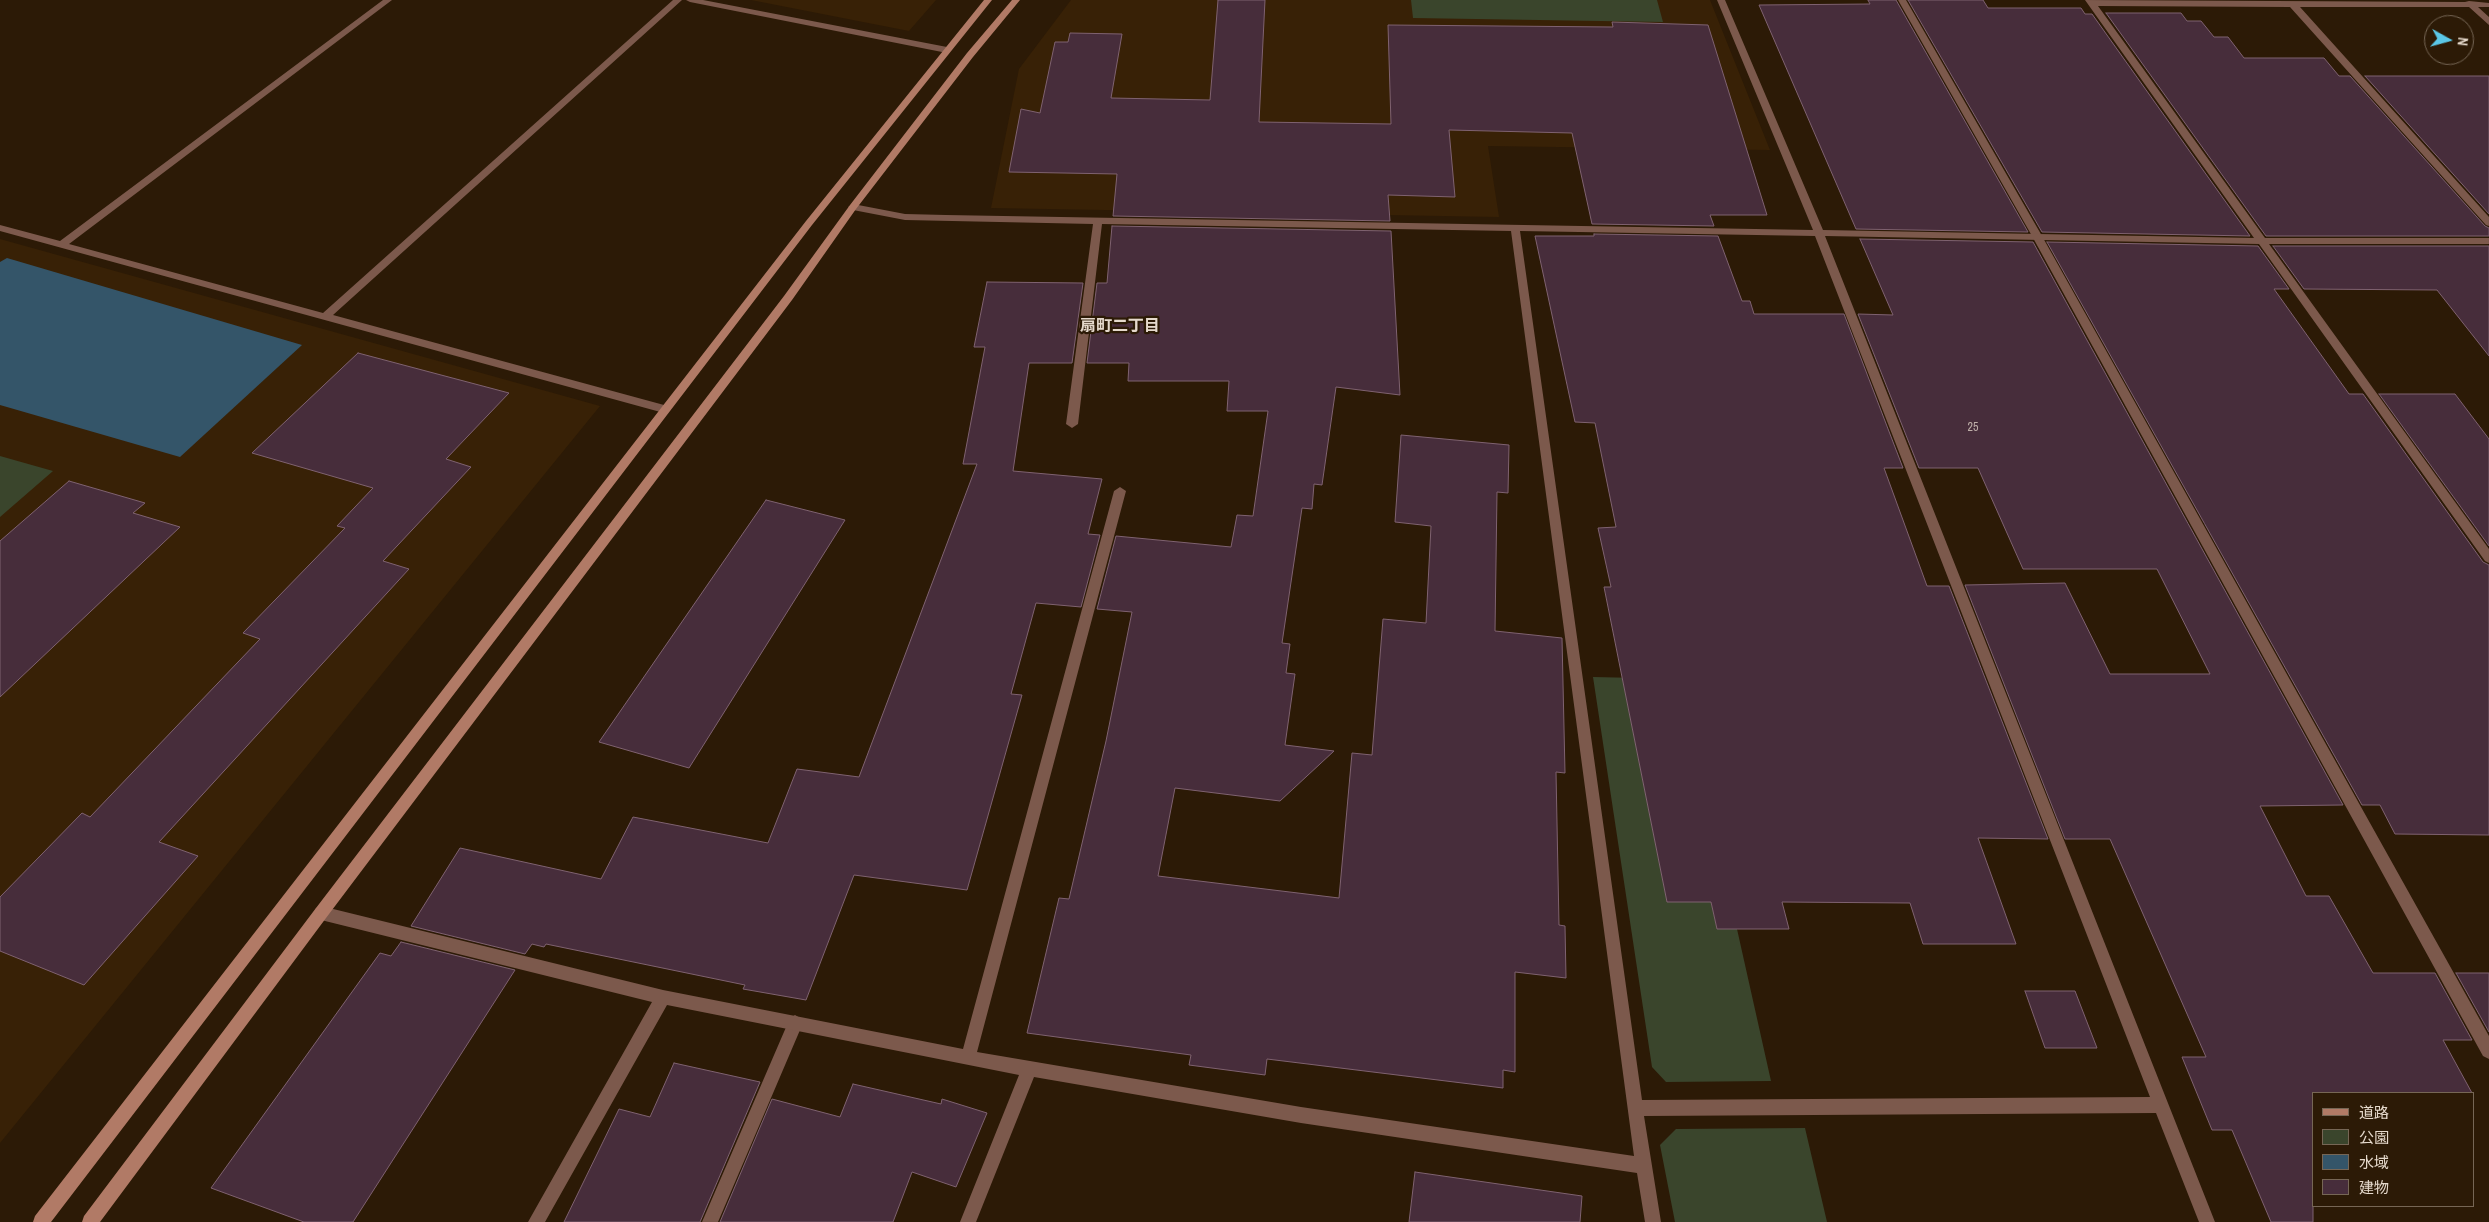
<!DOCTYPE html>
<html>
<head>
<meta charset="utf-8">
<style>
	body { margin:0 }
	#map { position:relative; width:2489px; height:1222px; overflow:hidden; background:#2c1a06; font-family:"Archivo Narrow","Noto Sans JP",sans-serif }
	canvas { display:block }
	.legend { position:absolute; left:2312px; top:1092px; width:162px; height:115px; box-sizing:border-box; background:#2c1a06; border:1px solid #766655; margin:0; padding:6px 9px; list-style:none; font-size:15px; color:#e5d9cc }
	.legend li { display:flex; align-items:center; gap:10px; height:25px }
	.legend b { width:25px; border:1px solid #766655 }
	.north { position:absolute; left:2424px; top:15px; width:50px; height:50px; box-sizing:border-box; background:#2c1a06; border:1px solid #766655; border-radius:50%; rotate:97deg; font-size:14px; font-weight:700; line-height:20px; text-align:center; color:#e5d9cc }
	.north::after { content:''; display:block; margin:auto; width:18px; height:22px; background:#5bc7e7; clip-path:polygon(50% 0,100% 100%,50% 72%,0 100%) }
</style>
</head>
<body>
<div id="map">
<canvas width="2489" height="1222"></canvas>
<ul class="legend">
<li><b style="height:6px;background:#b17a66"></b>道路</li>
<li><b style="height:14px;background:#3a452c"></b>公園</li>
<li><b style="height:14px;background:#345569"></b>水域</li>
<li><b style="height:14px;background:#472d3b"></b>建物</li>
</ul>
<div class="north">N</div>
</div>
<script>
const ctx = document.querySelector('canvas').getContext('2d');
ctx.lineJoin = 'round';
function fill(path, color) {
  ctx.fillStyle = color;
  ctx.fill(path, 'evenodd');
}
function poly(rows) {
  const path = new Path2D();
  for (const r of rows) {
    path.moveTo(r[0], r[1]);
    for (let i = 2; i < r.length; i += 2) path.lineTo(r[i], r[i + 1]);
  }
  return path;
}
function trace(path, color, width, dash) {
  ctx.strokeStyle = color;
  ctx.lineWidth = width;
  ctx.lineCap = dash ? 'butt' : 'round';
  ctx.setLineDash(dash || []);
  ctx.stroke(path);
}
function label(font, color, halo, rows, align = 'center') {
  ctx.font = font + ' "Archivo Narrow","Noto Sans JP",sans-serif';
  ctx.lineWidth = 4.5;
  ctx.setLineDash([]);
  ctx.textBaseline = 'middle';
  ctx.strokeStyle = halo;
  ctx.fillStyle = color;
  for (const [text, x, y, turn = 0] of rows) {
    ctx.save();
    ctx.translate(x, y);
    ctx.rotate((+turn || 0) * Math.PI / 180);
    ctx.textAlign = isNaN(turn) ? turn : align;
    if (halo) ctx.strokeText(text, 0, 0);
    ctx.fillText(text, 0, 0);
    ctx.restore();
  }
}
const built = poly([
	[751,0,936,0,909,31],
	[1071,0,1710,0,1770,150,1488,146,1499,217,991,208,1019,69],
	[0,239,600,406,0,1143]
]);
const green = poly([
	[1411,0,1657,0,1663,22,1413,18],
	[0,456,53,471,0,517],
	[1593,677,1639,678,1711,902,1717,929,1737,929,1771,1081,1666,1082,1652,1067],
	[1805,1128,1827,1222,1675,1222,1660,1145,1676,1129]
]);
const water = poly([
	[7,258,302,345,180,457,0,405,0,262]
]);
const building = poly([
	[1218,0,1265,0,1259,122,1391,124,1388,25,1613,27,1612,22,1708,25,1767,215,1710,215,1714,226,1592,224,1572,133,1449,130,1455,197,1388,195,1390,221,1113,216,1117,174,1009,172,1021,109,1040,113,1055,42,1068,42,1070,33,1122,34,1111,98,1210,100,1218,0],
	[1868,0,1896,0,2028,232,1856,229,1759,5,1870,4,1868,0],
	[1908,0,1983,0,1988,8,2081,8,2085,14,2092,14,2250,236,2042,232,1908,0],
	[2106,13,2181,13,2187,21,2201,21,2214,37,2228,37,2244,58,2324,58,2339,76,2350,76,2485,226,2489,228,2489,236,2266,236,2106,13],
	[2365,76,2489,76,2489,214,2365,76],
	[1112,226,1391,231,1400,395,1336,387,1322,485,1314,484,1312,509,1302,508,1282,643,1290,644,1286,673,1295,674,1285,745,1334,751,1280,801,1175,788,1158,876,1339,898,1352,753,1372,755,1383,619,1426,623,1431,526,1395,522,1401,435,1509,445,1508,493,1497,492,1495,631,1562,638,1565,773,1556,772,1559,925,1565,926,1566,978,1515,972,1515,1072,1503,1070,1503,1088,1267,1059,1265,1075,1189,1065,1191,1055,1027,1033,1059,898,1069,899,1106,741,1132,612,1097,609,1116,536,1231,547,1237,515,1253,516,1268,411,1227,411,1229,381,1128,381,1129,363,1087,363,1097,283,1107,283,1112,226],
	[1594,234,1718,236,1742,301,1750,301,1754,314,1844,314,1903,468,1884,468,1927,586,1949,586,2048,839,1978,838,2016,944,1923,944,1910,903,1782,902,1789,929,1717,929,1711,902,1667,902,1604,587,1611,587,1598,528,1616,527,1595,423,1575,422,1535,236,1594,236,1594,234],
	[1860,239,2033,242,2343,805,2260,806,2306,896,2329,896,2373,973,2435,973,2472,1040,2443,1040,2472,1093,2313,1093,2313,1222,2271,1222,2232,1130,2212,1130,2182,1057,2206,1057,2110,839,2065,839,1965,585,2065,583,2110,674,2210,674,2157,569,2023,569,1978,468,1919,468,1858,314,1893,315,1860,239],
	[2047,242,2258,246,2289,289,2274,289,2349,394,2363,394,2483,562,2489,565,2489,835,2395,834,2380,805,2362,805,2047,242],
	[2273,246,2489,246,2489,356,2437,290,2304,289,2273,246],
	[987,282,1083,283,1072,363,1029,363,1013,471,1102,479,1088,534,1100,535,1081,607,1036,603,1011,694,1022,695,967,890,854,875,806,1000,743,989,745,985,546,944,544,947,532,944,525,954,411,926,460,848,601,879,633,817,768,843,797,769,859,777,977,464,963,464,985,347,974,347,987,282],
	[358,353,509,393,446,459,471,467,383,561,409,569,159,842,198,856,84,985,0,951,0,897,82,813,90,817,260,639,243,633,345,528,337,526,373,488,252,453,358,353],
	[2379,394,2455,394,2489,439,2489,546,2379,394],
	[69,481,145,503,133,513,180,527,0,697,0,541,69,481],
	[766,500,845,520,689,768,599,742,766,500],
	[401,942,515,970,353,1222,304,1222,211,1188,380,953,391,956,401,942],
	[2456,973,2489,973,2489,1032,2456,973],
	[2025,991,2075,991,2097,1048,2045,1048,2025,991],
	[674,1063,760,1082,700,1222,564,1222,619,1109,650,1117,674,1063],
	[853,1084,941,1104,942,1099,987,1113,956,1187,912,1172,893,1222,720,1222,772,1099,840,1117,853,1084],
	[1415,1172,1582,1196,1580,1222,1409,1222,1415,1172]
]);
const lane = poly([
	[1898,0,1906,0,2042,236,2489,1036,2489,1059,2483,1056,2032,236,1898,0],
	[795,1015,800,1018,803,1023,718,1222,702,1222,790,1018,795,1015]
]);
const street = poly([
	[383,0,392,0,69,244,323,313,673,0,682,0,333,315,664,405,670,409,668,412,664,413,0,231,0,225,60,241,383,0],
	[686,0,703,0,947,47,951,50,947,53,690,2,686,0],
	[1717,0,1725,0,1823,230,2254,238,2085,0,2465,2,2469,1,2489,3,2489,7,2478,7,2489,17,2489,25,2469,7,2300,7,2489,217,2489,226,2486,225,2290,7,2098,6,2265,238,2489,238,2489,244,2269,244,2489,549,2489,563,2485,561,2259,244,1825,236,2215,1222,2199,1222,2156,1113,1644,1116,1661,1222,1645,1222,1637,1173,1301,1123,1034,1077,976,1222,960,1222,1019,1075,667,1005,545,1222,528,1222,652,1002,321,920,316,918,314,913,316,908,321,906,663,990,963,1049,1114,491,1120,487,1126,491,977,1052,1301,1107,1634,1156,1511,231,1102,224,1078,424,1072,428,1066,424,1093,224,905,220,853,210,848,207,853,204,905,214,946,215,1813,230,1717,0],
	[1520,231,1815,236,2150,1097,1642,1100,1520,231]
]);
const secondary = poly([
	[984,0,992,0,812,225,51,1222,33,1222,35,1216,806,221,984,0],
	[1012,0,1020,0,973,57,856,209,792,300,326,918,100,1222,82,1222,84,1216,316,908,784,296,850,205,967,53,1012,0]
]);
const numberNames = [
	["25",1973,428]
];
const neighbourhoodNames = [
	["扇町二丁目",1120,327]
];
fill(built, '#382106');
fill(green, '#3a452c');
fill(water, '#345569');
fill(building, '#472d3b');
trace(building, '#7f6270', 1);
fill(lane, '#7c594c');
fill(street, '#7c594c');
fill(secondary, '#b17a66');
label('12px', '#beaea8', null, numberNames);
label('bold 16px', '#e5d9cc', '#2c1a06', neighbourhoodNames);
</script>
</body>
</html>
